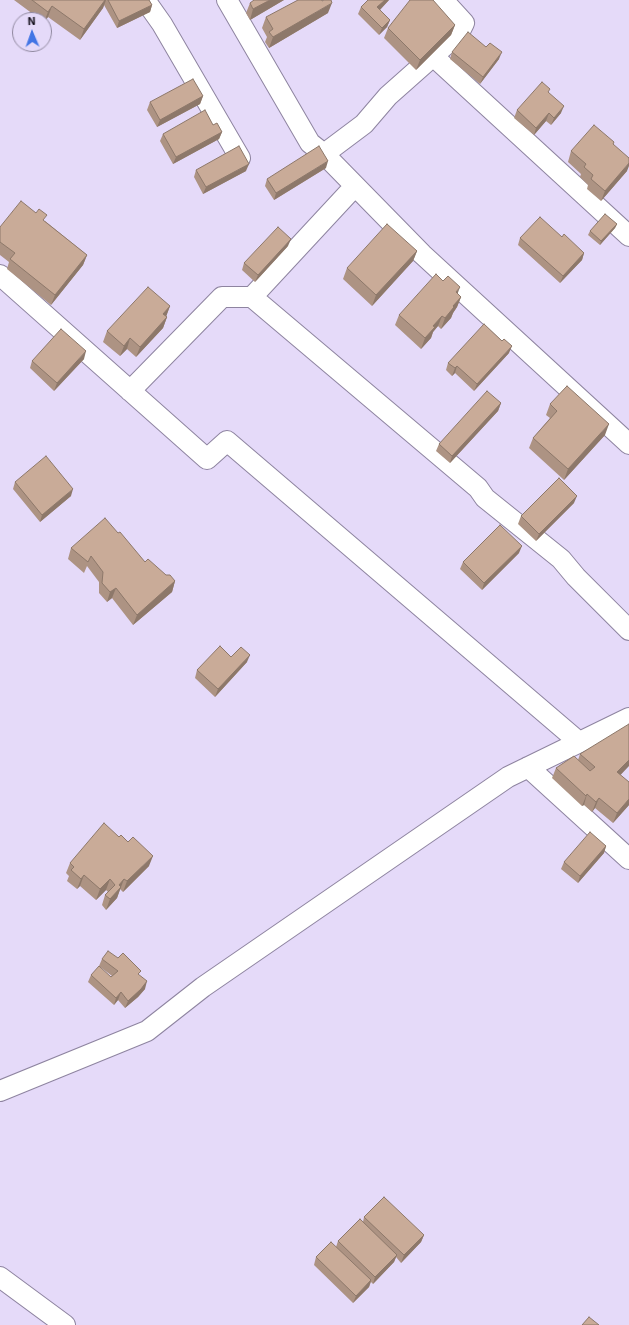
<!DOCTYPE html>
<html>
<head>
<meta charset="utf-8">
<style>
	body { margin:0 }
	#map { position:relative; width:629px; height:1325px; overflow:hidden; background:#e5daf9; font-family:"Exo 2",sans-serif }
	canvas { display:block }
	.north { position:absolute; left:12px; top:12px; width:40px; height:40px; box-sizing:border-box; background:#e5daf9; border:1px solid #90889f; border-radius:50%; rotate:358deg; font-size:11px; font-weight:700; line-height:16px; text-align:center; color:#110d18 }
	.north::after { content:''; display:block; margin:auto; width:14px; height:18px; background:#4275e5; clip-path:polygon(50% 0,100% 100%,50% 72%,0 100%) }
</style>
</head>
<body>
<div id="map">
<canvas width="629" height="1325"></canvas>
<div class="north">N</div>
</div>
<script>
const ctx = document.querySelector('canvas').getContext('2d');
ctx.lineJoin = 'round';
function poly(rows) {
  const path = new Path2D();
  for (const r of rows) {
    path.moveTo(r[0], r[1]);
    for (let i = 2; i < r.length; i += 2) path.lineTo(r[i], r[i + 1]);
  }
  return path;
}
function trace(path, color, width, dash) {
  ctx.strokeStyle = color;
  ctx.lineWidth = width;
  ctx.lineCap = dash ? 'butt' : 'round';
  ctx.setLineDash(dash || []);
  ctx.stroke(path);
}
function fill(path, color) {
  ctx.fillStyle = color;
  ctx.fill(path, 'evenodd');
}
const minor = poly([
	[145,0,162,24,240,158],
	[227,0,310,143,324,154,422,254,629,444],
	[433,56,629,236],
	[324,154,364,124,388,96,459,33,464,23,443,0],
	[0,275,207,459,227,441,579,742],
	[252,297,355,186],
	[130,391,222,297,252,297,478,488,485,498,561,559,576,577,629,630],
	[528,767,629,859],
	[0,1091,147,1031,203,987,508,777,629,718],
	[0,1277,65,1325]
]);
const wall = poly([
	[14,0,149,0,152,5,150,12,117,28,104,5,103,8,80,40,48,17,44,22,44,20,41,20],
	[284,0,250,20,246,13,250,3],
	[368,0,389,0,380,10,390,20,387,27,379,35,358,14,361,7],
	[328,13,269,48,265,42,267,37,262,28,266,17],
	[455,25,451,35,416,70,384,38,388,28],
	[486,47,499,59,480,84,450,59,452,52],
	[549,93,561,113,551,125,546,121,534,135,514,118,517,110],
	[203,96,200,104,157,127,147,110,150,102],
	[213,125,222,132,219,139,173,164,160,141,163,134],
	[614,142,613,145,627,171,601,201,587,189,588,185,580,177,581,174,568,162,571,151],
	[326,168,274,200,265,186,267,179],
	[196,170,246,171,203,194,194,177],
	[45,221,87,255,83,265,51,305,7,269,9,262,0,255,0,227],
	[617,224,615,228,600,245,588,235,590,231],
	[562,237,584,253,582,260,560,283,518,245,520,238],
	[288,246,255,282,242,270,244,263],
	[417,251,413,261,372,306,343,279,347,268],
	[458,294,461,297,457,307,453,313,451,318,441,329,438,326,433,332,431,338,421,349,395,325,399,315],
	[170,306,166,316,167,317,163,328,136,357,127,349,120,356,103,342,107,331],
	[509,353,474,391,455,373,452,376,446,370,448,363],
	[84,359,54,391,30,368,32,361],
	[501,403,498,411,450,463,436,451,439,444],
	[550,404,605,435,564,480,529,448,533,438,550,418,546,415],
	[15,482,71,496,40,522,13,489],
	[574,503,536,541,518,524,521,516],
	[118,533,145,562,175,581,172,592,133,625,112,598,107,602,99,593,99,582,87,566,84,573,68,559,71,548],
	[519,553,482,590,460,569,463,562],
	[231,657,247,662,215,697,195,678,197,670],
	[580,754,620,775,629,782,629,805,613,823,595,808,592,812,584,805,582,806,552,778,556,768,578,760],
	[606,846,604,853,578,883,561,869,564,862],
	[70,863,149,866,123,892,120,889,117,898,106,910,102,905,105,895,108,892,106,890,96,900,80,886,77,889,67,881,69,876,66,873],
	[102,959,139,975,145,989,138,997,125,1008,118,1000,114,1005,88,982,91,975,111,977,112,976,99,966],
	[364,1217,424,1235,421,1242,401,1263,396,1257,394,1262,373,1284,371,1282,369,1287,353,1303,314,1265,316,1257,336,1247,338,1241,363,1222]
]);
const shadedWall = poly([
	[105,0,106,0,103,8,80,40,84,29],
	[270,0,284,0,250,20,253,9],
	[385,0,389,0,375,15,377,7],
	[332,3,328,13,269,48,273,37],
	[152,5,150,12,117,28,119,21],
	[52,6,48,17,44,22,48,12],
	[390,20,387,27,379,35,382,28],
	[455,25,451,35,416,70,420,60],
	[502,52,499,59,480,84,483,77],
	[203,96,200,104,157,127,160,120],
	[564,106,561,113,551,125,554,118],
	[549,113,546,121,534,135,536,128],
	[222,132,219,139,173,164,176,157],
	[328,161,326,168,274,200,276,193],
	[629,163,629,166,627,171,601,201,605,191],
	[249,164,246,171,203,194,206,187],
	[617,224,615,228,600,245,601,241],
	[291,239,288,246,255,282,258,275],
	[417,251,413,261,372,306,376,295],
	[584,253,582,260,560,283,563,276],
	[87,255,83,265,51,305,55,295],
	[460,287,456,298,456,292],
	[461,297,457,307,453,313,451,318,441,329,445,318,453,306],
	[170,306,166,317,163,314],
	[442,316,438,326,433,332,431,338,421,349,425,338,433,326],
	[167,317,163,328,136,357,140,347],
	[130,338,127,349,120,356,124,346],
	[512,346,509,353,474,391,477,384],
	[86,351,84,359,54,391,57,383],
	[457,366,455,373,452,376,455,368],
	[501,403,498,411,450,463,452,456],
	[609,424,605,435,564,480,568,469],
	[73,489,71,496,40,522,42,515],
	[577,496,574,503,536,541,539,534],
	[522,546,519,553,482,590,484,583],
	[175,581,172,592,133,625,137,615],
	[116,588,112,598,107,602,110,592],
	[250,655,247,662,215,697,218,689],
	[629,760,629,766,613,783,617,772],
	[587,794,584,805,582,806,586,796],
	[599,798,595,808,592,812,596,802],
	[629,799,629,805,613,823,617,813],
	[606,846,604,853,578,883,580,876],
	[153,856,149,866,123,892,127,881],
	[84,875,80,886,77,889,81,879],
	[110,879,106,890,96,900,100,889],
	[124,879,117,898,106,910,110,899,119,885],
	[147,981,145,989,138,997,125,1008,128,1001],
	[121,992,118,1000,114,1005,116,998],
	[424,1235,421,1242,401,1263,404,1255],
	[397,1255,394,1262,373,1284,375,1277],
	[371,1280,369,1287,353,1303,356,1296]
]);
const building = poly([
	[32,0,105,0,84,29,52,6,48,12,32,0],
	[108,0,149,0,152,5,119,21,108,0],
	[254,0,270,0,253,9,250,3,254,0],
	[298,0,322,0,322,1,324,0,331,0,332,3,273,37,269,32,273,29,266,17,298,0],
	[368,0,385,0,377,7,390,20,382,28,361,7,368,0],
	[410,0,433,0,455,25,420,60,388,28,410,0],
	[468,32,486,47,490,43,502,52,483,77,452,52,468,32],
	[193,79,203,96,160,120,150,102,193,79],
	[542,82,550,89,548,92,564,106,554,118,549,113,536,128,517,110,542,82],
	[205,110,213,125,217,123,222,132,176,157,163,134,205,110],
	[594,125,614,142,613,144,629,158,629,163,605,191,591,179,593,175,584,167,586,164,571,151,594,125],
	[239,146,249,164,206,187,196,170,239,146],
	[319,146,328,161,276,193,267,179,319,146],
	[21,201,36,213,39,209,47,215,43,220,87,255,55,295,10,259,15,253,0,242,0,227,21,201],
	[605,214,617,224,601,241,590,231,605,214],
	[540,217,562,237,564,234,584,253,563,276,520,238,540,217],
	[387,224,417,251,376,295,347,268,387,224],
	[278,227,291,239,258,275,244,263,278,227],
	[436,274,443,281,448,276,460,287,456,292,461,297,453,306,454,307,445,318,442,316,433,326,435,327,425,338,399,315,436,274],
	[148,287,170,306,163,314,167,317,140,347,130,338,124,346,107,331,148,287],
	[484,324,502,341,504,339,512,346,477,384,457,366,455,368,448,363,484,324],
	[61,329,86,351,57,383,32,361,61,329],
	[567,386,609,424,568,469,533,438,557,411,550,404,567,386],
	[487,391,501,403,452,456,439,444,487,391],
	[46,456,73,489,42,515,15,482,46,456],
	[559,478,577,496,539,534,521,516,559,478],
	[105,518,118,533,120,532,145,562,148,559,166,575,170,575,175,581,137,615,116,588,110,592,102,583,103,572,91,556,88,562,71,548,105,518],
	[500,525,522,546,484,583,463,562,500,525],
	[220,646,231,657,241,647,250,655,218,689,197,670,220,646],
	[629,724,629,760,617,772,629,782,629,799,617,813,599,798,596,802,587,794,586,796,556,768,574,756,590,771,595,767,580,754,629,724],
	[104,823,119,837,121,835,128,842,133,837,153,856,127,881,124,879,119,885,121,887,110,899,105,895,115,885,110,879,100,889,84,875,81,879,71,870,74,867,70,863,104,823],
	[590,832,606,846,580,876,564,862,590,832],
	[108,951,118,958,123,953,141,971,138,974,147,981,141,989,128,1001,121,992,116,998,91,975,99,966,111,977,118,971,102,959,108,951],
	[384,1197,424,1235,404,1255,364,1217,384,1197],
	[360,1219,397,1255,375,1277,338,1241,360,1219],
	[331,1242,371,1280,356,1296,316,1257,331,1242],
	[589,1317,599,1325,582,1325,589,1317]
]);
trace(minor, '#8e84a0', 22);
trace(minor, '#fff', 20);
fill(wall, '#ad9383');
fill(shadedWall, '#8d786a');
fill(building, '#c9ab98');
trace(building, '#8d786a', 1);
</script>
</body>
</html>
